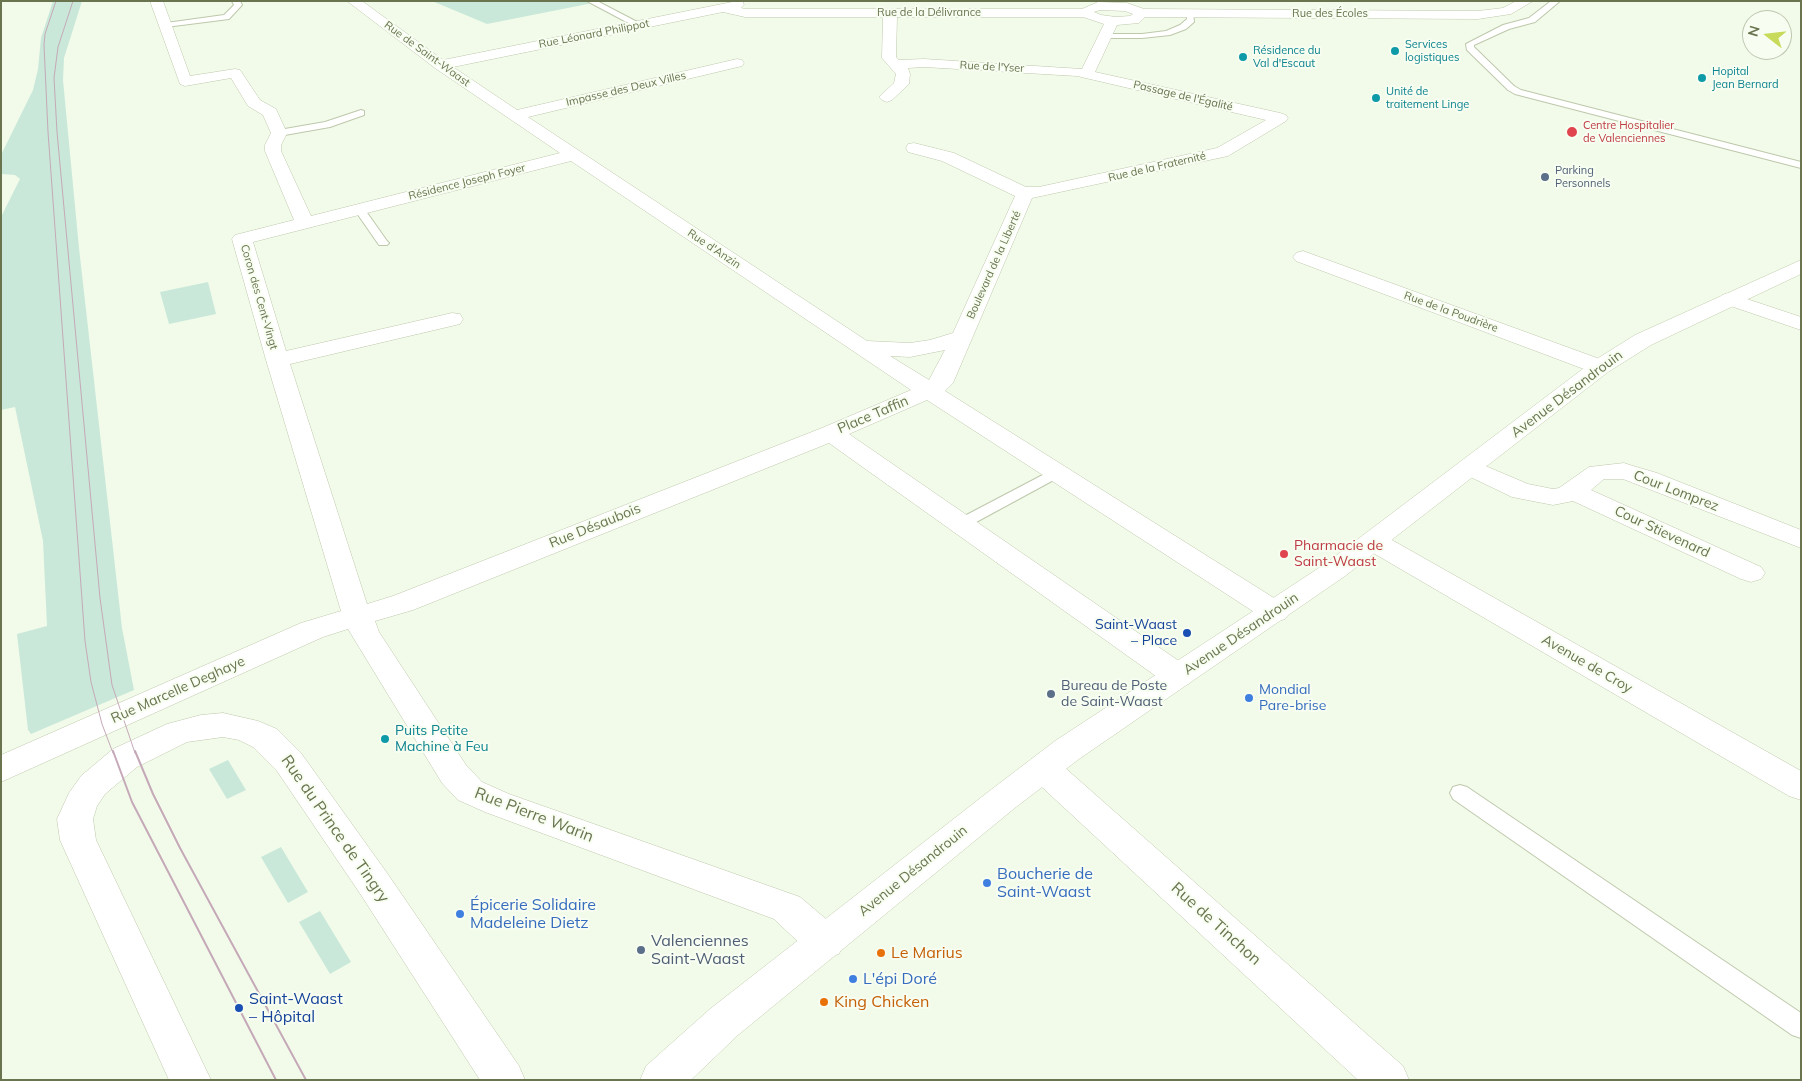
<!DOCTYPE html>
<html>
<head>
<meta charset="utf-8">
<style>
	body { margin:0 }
	#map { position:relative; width:1802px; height:1081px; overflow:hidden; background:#f2fbea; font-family:Mulish,sans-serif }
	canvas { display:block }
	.frame { position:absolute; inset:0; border:2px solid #6a744f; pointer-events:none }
	.north { position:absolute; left:1742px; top:10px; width:50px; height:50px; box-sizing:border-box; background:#f7fef1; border:1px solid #bfc7b0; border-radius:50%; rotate:286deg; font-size:14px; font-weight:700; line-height:20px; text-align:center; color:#6a744f }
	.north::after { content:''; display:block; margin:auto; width:18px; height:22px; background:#c8da5a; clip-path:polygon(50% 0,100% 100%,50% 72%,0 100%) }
</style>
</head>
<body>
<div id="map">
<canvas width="1802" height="1081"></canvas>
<div class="frame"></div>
<div class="north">N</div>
</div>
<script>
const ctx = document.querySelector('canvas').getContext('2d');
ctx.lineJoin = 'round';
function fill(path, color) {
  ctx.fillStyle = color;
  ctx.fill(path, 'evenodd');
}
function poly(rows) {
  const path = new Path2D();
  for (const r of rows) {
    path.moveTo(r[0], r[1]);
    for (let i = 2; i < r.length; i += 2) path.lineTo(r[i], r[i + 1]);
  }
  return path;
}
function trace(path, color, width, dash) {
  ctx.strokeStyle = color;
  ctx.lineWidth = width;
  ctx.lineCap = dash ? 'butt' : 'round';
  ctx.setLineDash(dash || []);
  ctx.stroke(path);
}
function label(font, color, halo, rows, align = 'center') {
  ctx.font = font + ' Mulish,sans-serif';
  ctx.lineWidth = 4;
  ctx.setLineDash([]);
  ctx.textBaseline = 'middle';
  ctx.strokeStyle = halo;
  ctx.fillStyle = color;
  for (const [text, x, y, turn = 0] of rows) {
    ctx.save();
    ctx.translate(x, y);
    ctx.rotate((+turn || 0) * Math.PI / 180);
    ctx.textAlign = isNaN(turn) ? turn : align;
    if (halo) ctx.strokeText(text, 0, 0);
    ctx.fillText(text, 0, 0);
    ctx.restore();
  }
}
const green = poly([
	[53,1,82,1,64,58,63,80,79,248,122,628,134,690,31,734,28,730,17,634,47,626,43,541,15,407,1,410,1,217,20,179,15,175,1,174,1,155,33,90,38,69,41,38],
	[432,1,603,1,487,24],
	[208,282,216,314,169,324,160,292],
	[228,760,246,790,227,799,209,769],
	[281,847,308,892,288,903,261,857],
	[320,911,351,962,330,974,299,922]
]);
const service = poly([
	[232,1,240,1,242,5,229,19,166,27,162,25,166,23,224,15,234,5,232,1],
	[587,1,597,1,643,25,636,27,587,1],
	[1551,1,1560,1,1535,22,1509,29,1474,45,1474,47,1514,86,1521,90,1801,162,1801,168,1515,94,1508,90,1467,50,1466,44,1503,25,1529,18,1551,1],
	[1187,12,1193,12,1194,22,1186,29,1170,35,1142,38,1105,38,1101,36,1105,34,1142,34,1166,31,1180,25,1187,19,1187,12],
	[361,110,364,111,364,115,330,127,279,136,274,133,279,130,325,122,361,110],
	[359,206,363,207,387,241,389,243,387,245,379,245,354,209,359,206],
	[1056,468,1061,470,1064,473,1061,476,967,527,955,527,953,524,955,521,1056,468],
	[1460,785,1467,787,1801,1013,1801,1038,1792,1035,1453,799,1450,793,1453,787,1460,785]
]);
const minor = poly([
	[150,1,163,1,190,76,235,69,240,70,260,100,276,109,287,133,281,145,281,151,311,216,560,153,435,68,347,1,362,1,443,60,737,1,743,2,744,5,741,8,745,9,1082,9,1098,2,1127,3,1144,9,1478,11,1503,8,1516,1,1533,1,1511,14,1478,19,1145,17,1139,23,1117,25,1095,72,1280,113,1286,115,1288,118,1286,121,1228,156,1032,198,953,383,945,391,1285,605,1290,612,1285,619,1275,622,1265,619,927,400,849,434,1189,668,1194,676,1189,684,1178,687,1167,684,829,443,413,610,375,621,379,632,466,765,482,782,509,794,800,897,839,930,844,942,839,954,825,958,811,954,774,919,485,812,458,800,442,783,348,629,323,637,1,782,1,755,301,623,341,611,266,360,232,239,235,235,294,220,265,151,265,145,271,133,263,115,248,106,231,78,185,86,180,84,150,1],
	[1100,10,1125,11,1133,14,1130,16,1116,17,1101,15,1094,12,1100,10],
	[723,12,745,17,883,17,882,58,896,74,894,83,879,97,882,100,887,102,892,100,909,84,910,74,908,68,924,67,1077,76,1266,120,1217,148,1039,187,1026,187,954,153,914,143,908,144,906,148,908,152,942,161,1015,196,953,333,930,340,910,343,867,341,528,117,742,66,744,63,742,60,737,59,517,110,453,67,723,12],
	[897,17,1083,17,1104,24,1082,69,924,59,899,60,896,57,897,17],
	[571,161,911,390,822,428,393,596,367,604,290,364,460,324,463,319,460,314,452,313,286,351,253,242,571,161],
	[945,350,929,380,890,356,910,357,945,350],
	[1303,251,1608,362,1611,367,1608,372,1600,374,1592,372,1296,261,1293,257,1296,253,1303,251],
	[1729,293,1801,317,1801,330,1722,303,1719,299,1722,295,1729,293],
	[1469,459,1528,484,1553,489,1559,488,1589,467,1624,463,1633,466,1657,473,1801,530,1801,548,1623,479,1604,479,1591,490,1761,567,1765,573,1761,579,1751,582,1741,579,1573,501,1553,505,1512,497,1460,472,1456,467,1460,462,1469,459],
	[1373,533,1383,535,1801,771,1801,800,1789,796,1363,547,1359,541,1363,535,1373,533],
	[223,713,258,721,277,729,301,753,387,873,519,1066,525,1080,480,1080,361,895,277,771,253,747,239,740,223,737,187,742,137,767,105,794,97,806,93,819,96,840,211,1080,169,1080,60,840,57,819,69,793,81,776,113,749,167,724,201,715,223,713],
	[1043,755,1055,759,1403,1066,1409,1080,1358,1080,1031,777,1026,768,1031,759,1043,755]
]);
const secondary = poly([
	[1801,260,1801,274,1651,345,1608,372,1345,576,1079,759,1016,807,738,1035,691,1080,640,1080,646,1066,710,1009,992,789,1055,741,1325,564,1592,362,1635,335,1801,260]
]);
const tramFar1 = poly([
	[56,1,45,34,44,45,48,132,85,641,91,682,102,724,113,753],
	[73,1,58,47,54,78,57,132,100,598,112,685,135,753]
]);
const tram = poly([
	[113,751,132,802,276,1080],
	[135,751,153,794,180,848,306,1080]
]);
const markers = [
	[1395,51,5,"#0f9aa8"],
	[1243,57,5,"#0f9aa8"],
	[1702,78,5,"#0f9aa8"],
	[1376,98,5,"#0f9aa8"],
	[1572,132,6,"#e0444e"],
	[1545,177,5,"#5c6f8a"],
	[1284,554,5,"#e0444e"],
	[1187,633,5,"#1a4fb4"],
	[1051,694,5,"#5c6f8a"],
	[1249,698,5,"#3f7fe0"],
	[385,739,5,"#0f9aa8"],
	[987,883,5,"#3f7fe0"],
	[460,914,5,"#3f7fe0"],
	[641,950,5,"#5c6f8a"],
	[881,953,5,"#e8710a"],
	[853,979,5,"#3f7fe0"],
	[824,1002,5,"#e8710a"],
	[239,1008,5,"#1a4fb4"]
];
const farStreetnames = [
	["Rue de la Délivrance",929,13],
	["Rue des Écoles",1330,14],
	["Rue Léonard Philippot",594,34,-11],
	["Rue de Saint-Waast",427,54,36],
	["Rue de l'Yser",992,67,3],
	["Impasse des Deux Villes",626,89,-13],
	["Passage de l'Égalité",1183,96,13],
	["Rue de la Fraternité",1157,167,-13],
	["Résidence Joseph Foyer",467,182,-14],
	["Rue d'Anzin",714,249,34],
	["Boulevard de la Liberté",994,265,-66],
	["Coron des Cent-Vingt",259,297,74],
	["Rue de la Poudrière",1451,312,20]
];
const farCulturenames = [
	["Services",1405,45],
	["logistiques",1405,58],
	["Résidence du",1253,51],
	["Val d'Escaut",1253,64],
	["Hopital",1712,72],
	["Jean Bernard",1712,85],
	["Unité de",1386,92],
	["traitement Linge",1386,105]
];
const farHealthnames = [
	["Centre Hospitalier",1583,126],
	["de Valenciennes",1583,139]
];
const farServicenames = [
	["Parking",1555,171],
	["Personnels",1555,184]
];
const streetNames = [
	["Avenue Désandrouin",1567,394,-37],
	["Place Taffin",873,415,-23],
	["Cour Lomprez",1676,491,21],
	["Rue Désaubois",595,526,-22],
	["Cour Stievenard",1662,532,25],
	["Avenue Désandrouin",1241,634,-34],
	["Avenue de Croy",1587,664,30],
	["Rue Marcelle Deghaye",178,690,-24],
	["Avenue Désandrouin",913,871,-39]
];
const healthNames = [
	["Pharmacie de",1294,546],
	["Saint-Waast",1294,562]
];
const transitNames = [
	["Saint-Waast",1177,625],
	["– Place",1177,641]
];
const serviceNames = [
	["Bureau de Poste",1061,686],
	["de Saint-Waast",1061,702]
];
const shopNames = [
	["Mondial",1259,690],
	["Pare-brise",1259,706]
];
const cultureNames = [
	["Puits Petite",395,731],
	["Machine à Feu",395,747]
];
const nearStreetnames = [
	["Rue Pierre Warin",534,815,21],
	["Rue du Prince de Tingry",335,829,55],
	["Rue de Tinchon",1216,924,42]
];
const nearShopnames = [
	["Boucherie de",997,874],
	["Saint-Waast",997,892],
	["Épicerie Solidaire",470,905],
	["Madeleine Dietz",470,923],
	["L'épi Doré",863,979]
];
const nearServicenames = [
	["Valenciennes",651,941],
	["Saint-Waast",651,959]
];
const nearFoodnames = [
	["Le Marius",891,953],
	["King Chicken",834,1002]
];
const nearTransitnames = [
	["Saint-Waast",249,999],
	["– Hôpital",249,1017]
];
fill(green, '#c9e8d9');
trace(service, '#bec8ab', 2);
trace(minor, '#bec8ab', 1);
trace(secondary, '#c1cdac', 1);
fill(service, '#fff');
fill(minor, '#fff');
fill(secondary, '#fff');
trace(tramFar1, '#c5a9b8', 1);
trace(tram, '#c5a9b8', 2);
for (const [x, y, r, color] of markers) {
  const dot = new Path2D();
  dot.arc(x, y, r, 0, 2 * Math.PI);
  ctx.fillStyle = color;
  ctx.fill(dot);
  trace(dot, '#f7fef1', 2);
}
label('11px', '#6a744f', '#f7fef1', farStreetnames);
label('11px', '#0d838f', '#f7fef1', farCulturenames, 'left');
label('11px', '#be3a42', '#f7fef1', farHealthnames, 'left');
label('11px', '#4e5e75', '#f7fef1', farServicenames, 'left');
label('14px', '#6a744f', '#f7fef1', streetNames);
label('14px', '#be3a42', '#f7fef1', healthNames, 'left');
label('14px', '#164399', '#f7fef1', transitNames, 'right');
label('14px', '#4e5e75', '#f7fef1', serviceNames, 'left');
label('14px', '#366cbe', '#f7fef1', shopNames, 'left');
label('14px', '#0d838f', '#f7fef1', cultureNames, 'left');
label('16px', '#6a744f', '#f7fef1', nearStreetnames);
label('16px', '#366cbe', '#f7fef1', nearShopnames, 'left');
label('16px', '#4e5e75', '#f7fef1', nearServicenames, 'left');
label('16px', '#c56008', '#f7fef1', nearFoodnames, 'left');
label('16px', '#164399', '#f7fef1', nearTransitnames, 'left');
</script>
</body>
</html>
